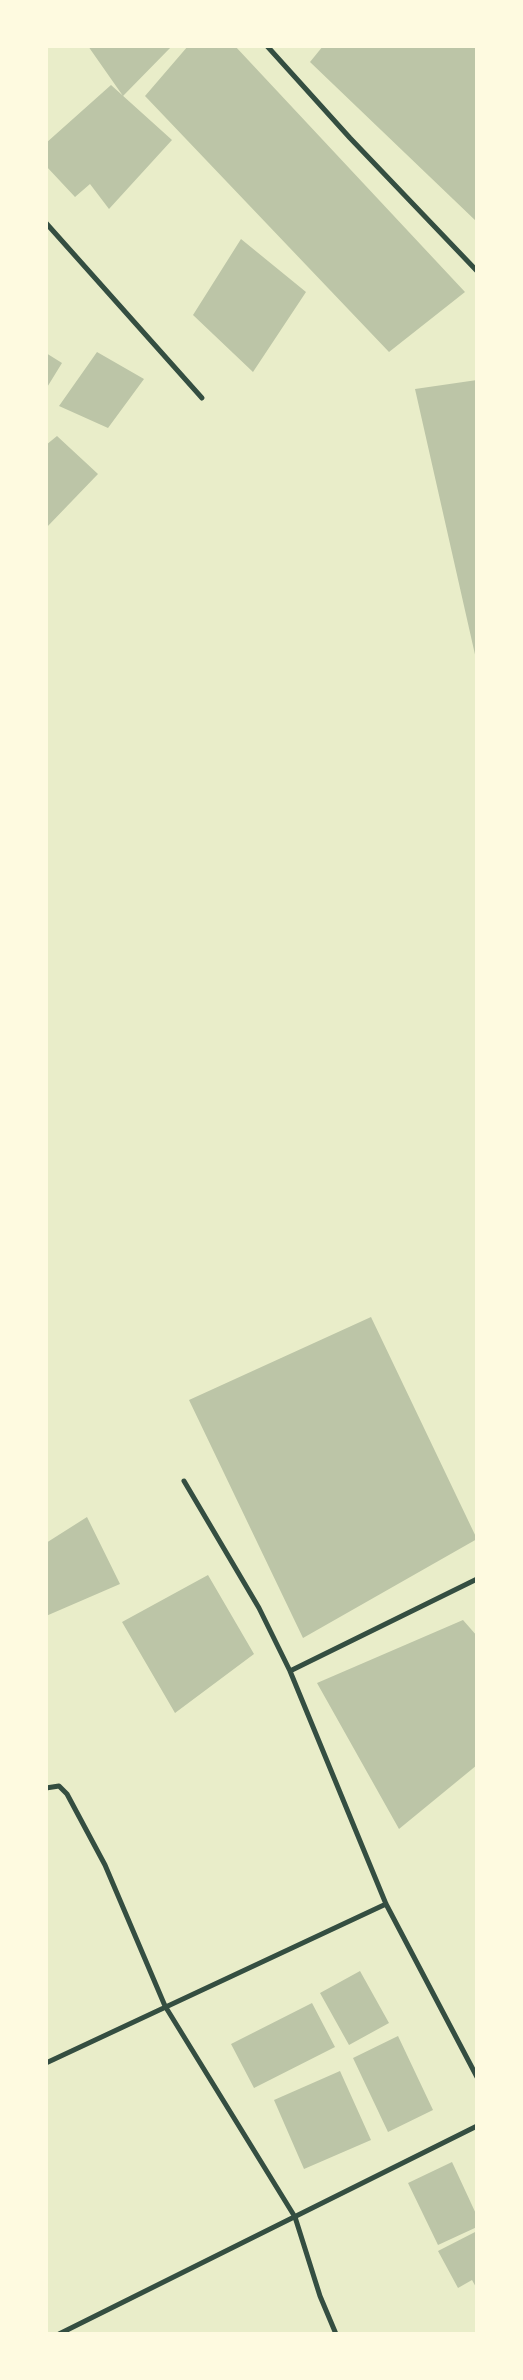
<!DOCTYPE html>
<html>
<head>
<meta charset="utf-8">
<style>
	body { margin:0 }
	#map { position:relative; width:523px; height:2380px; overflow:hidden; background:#e9edc9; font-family:Inter,sans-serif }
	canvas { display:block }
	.frame { position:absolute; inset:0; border:48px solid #fefae0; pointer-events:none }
</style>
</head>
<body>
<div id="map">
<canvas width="523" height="2380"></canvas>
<div class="frame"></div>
</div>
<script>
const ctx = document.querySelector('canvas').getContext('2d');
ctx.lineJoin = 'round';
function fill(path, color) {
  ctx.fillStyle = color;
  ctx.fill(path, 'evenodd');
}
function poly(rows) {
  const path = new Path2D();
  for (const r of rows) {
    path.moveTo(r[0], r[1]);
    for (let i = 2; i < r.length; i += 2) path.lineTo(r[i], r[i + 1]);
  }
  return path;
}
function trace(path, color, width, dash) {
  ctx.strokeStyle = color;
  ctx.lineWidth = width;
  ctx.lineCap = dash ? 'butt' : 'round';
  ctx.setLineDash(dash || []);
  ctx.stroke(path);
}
const building = poly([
	[88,46,172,46,123,96],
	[188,46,235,46,465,292,389,352,145,96],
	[323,46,477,46,477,222,310,62],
	[111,85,172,140,109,209,90,184,75,197,46,166,46,143],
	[241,239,306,292,253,372,193,315],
	[97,352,144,379,108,428,59,406],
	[46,353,62,363,46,389],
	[477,380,477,659,476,659,415,389],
	[57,436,98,474,46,528,46,445],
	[371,1317,477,1539,303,1638,189,1400],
	[87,1517,120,1584,46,1616,46,1543],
	[208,1575,254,1654,175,1713,122,1622],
	[463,1620,477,1636,477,1765,399,1829,317,1683],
	[360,1971,389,2023,349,2045,320,1993],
	[312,2003,335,2047,254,2088,231,2044],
	[398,2036,433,2110,388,2132,353,2058],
	[340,2071,371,2140,304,2169,274,2100],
	[452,2162,477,2216,477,2227,438,2245,408,2183],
	[477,2231,477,2289,472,2280,458,2288,438,2251]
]);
const minor = poly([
	[267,46,350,138,477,271],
	[46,223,202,398],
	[184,1481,259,1608,290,1671,386,1904,477,2077],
	[290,1671,477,1579],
	[46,1788,59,1786,67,1794,105,1865,165,2006,295,2217,320,2296,336,2334],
	[46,2063,386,1904],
	[59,2334,477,2126]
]);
fill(building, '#bcc5a7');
trace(minor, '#344e41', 5);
</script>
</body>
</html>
